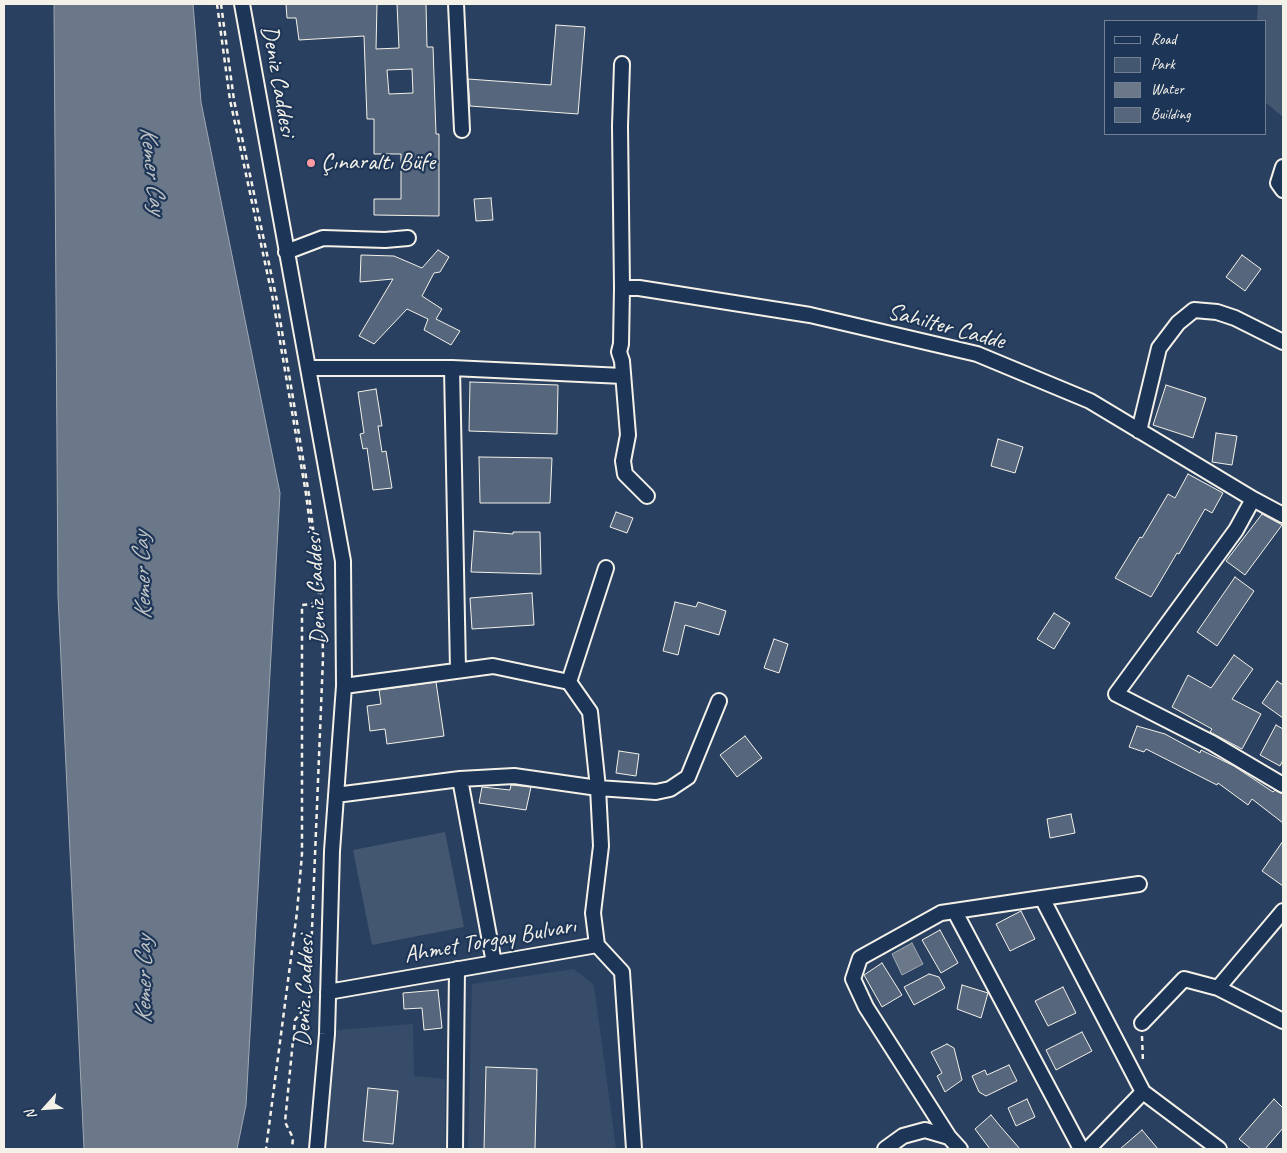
<!DOCTYPE html>
<html>
<head>
<meta charset="utf-8">
<style>
	body { margin:0 }
	#map { position:relative; width:1287px; height:1153px; overflow:hidden; background:#2a4060; font-family:Caveat,sans-serif }
	canvas { display:block }
	.frame { position:absolute; inset:0; border:5px solid #f4f1e8; pointer-events:none }
	.legend { position:absolute; left:1104px; top:20px; width:162px; height:115px; box-sizing:border-box; background:#1d3557; border:1px solid #738091; margin:0; padding:6px 9px; list-style:none; font-size:15px; color:#f4f1e8 }
	.legend li { display:flex; align-items:center; gap:10px; height:25px }
	.legend b { width:25px; border:1px solid #738091 }
	.north { position:absolute; left:20px; top:1083px; width:50px; height:50px; -webkit-text-stroke:4px #1d3557; paint-order:stroke; rotate:244deg; font-size:14px; font-weight:700; line-height:20px; text-align:center; color:#f4f1e8 }
	.north::after { content:''; display:block; margin:auto; width:18px; height:22px; background:#f4f1e8; clip-path:polygon(50% 0,100% 100%,50% 72%,0 100%) }
</style>
</head>
<body>
<div id="map">
<canvas width="1287" height="1153"></canvas>
<div class="frame"></div>
<ul class="legend">
<li><b style="height:6px;background:#1d3557"></b>Road</li>
<li><b style="height:14px;background:#445771"></b>Park</li>
<li><b style="height:14px;background:#6a788a"></b>Water</li>
<li><b style="height:14px;background:#56677d"></b>Building</li>
</ul>
<div class="north">N</div>
</div>
<script>
const ctx = document.querySelector('canvas').getContext('2d');
ctx.lineJoin = 'round';
function fill(path, color) {
  ctx.fillStyle = color;
  ctx.fill(path, 'evenodd');
}
function poly(rows) {
  const path = new Path2D();
  for (const r of rows) {
    path.moveTo(r[0], r[1]);
    for (let i = 2; i < r.length; i += 2) path.lineTo(r[i], r[i + 1]);
  }
  return path;
}
function trace(path, color, width, dash) {
  ctx.strokeStyle = color;
  ctx.lineWidth = width;
  ctx.lineCap = dash ? 'butt' : 'round';
  ctx.setLineDash(dash || []);
  ctx.stroke(path);
}
function label(font, color, halo, rows, align = 'center') {
  ctx.font = font + ' Caveat,sans-serif';
  ctx.lineWidth = 4.5;
  ctx.setLineDash([]);
  ctx.textBaseline = 'middle';
  ctx.strokeStyle = halo;
  ctx.fillStyle = color;
  for (const [text, x, y, turn = 0] of rows) {
    ctx.save();
    ctx.translate(x, y);
    ctx.rotate((+turn || 0) * Math.PI / 180);
    ctx.textAlign = isNaN(turn) ? turn : align;
    if (halo) ctx.strokeText(text, 0, 0);
    ctx.fillText(text, 0, 0);
    ctx.restore();
  }
}
const built = poly([
	[574,969,594,985,616,1149,468,1149,472,984],
	[413,1024,414,1076,445,1079,445,1149,325,1149,337,1030]
]);
const green = poly([
	[1258,4,1283,4,1283,117,1266,103,1266,21,1257,21],
	[445,832,464,927,372,945,353,850]
]);
const water = poly([
	[54,4,193,4,201,102,280,493,246,1105,237,1149,84,1149,58,596,54,4],
	[912,943,923,964,902,975,892,954,912,943]
]);
const building = poly([
	[286,4,377,4,376,49,399,48,397,4,426,4,427,47,433,47,436,134,439,134,439,216,374,215,374,199,401,199,401,154,374,154,374,119,367,119,364,36,299,40,296,18,287,18,286,4],
	[412,69,413,93,389,94,387,70,412,69],
	[556,25,585,27,578,114,470,106,468,79,551,85,556,25],
	[491,198,493,220,476,221,474,199,491,198],
	[438,250,449,257,440,272,434,273,422,296,442,309,436,319,460,331,451,345,424,330,428,319,407,309,374,344,359,336,393,279,360,282,361,255,394,256,422,268,438,250],
	[1242,255,1261,269,1245,291,1226,277,1242,255],
	[470,382,558,385,557,434,469,431,470,382],
	[1166,385,1206,398,1193,438,1153,425,1166,385],
	[376,389,382,426,378,426,382,452,386,451,392,488,373,490,367,448,363,449,360,434,364,433,358,392,376,389],
	[1216,433,1237,436,1232,465,1212,462,1216,433],
	[998,439,1023,447,1015,473,991,466,998,439],
	[479,457,552,458,550,503,480,503,479,457],
	[1188,474,1223,493,1212,513,1205,509,1179,554,1177,553,1151,597,1115,578,1140,537,1142,538,1168,494,1175,498,1188,474],
	[616,512,633,518,627,533,610,527,616,512],
	[1262,514,1282,525,1245,575,1226,561,1262,514],
	[474,531,513,534,513,532,540,532,541,574,471,572,474,531],
	[1235,577,1254,591,1217,646,1197,632,1235,577],
	[532,593,534,625,472,629,470,598,532,593],
	[675,602,696,607,698,602,726,611,719,635,685,625,678,655,663,651,675,602],
	[1054,613,1070,623,1054,649,1037,639,1054,613],
	[774,639,788,644,779,673,764,668,774,639],
	[1234,655,1253,669,1232,699,1261,714,1242,749,1210,732,1212,729,1172,707,1188,675,1211,688,1234,655],
	[1277,681,1283,685,1283,718,1262,703,1277,681],
	[436,682,444,736,387,744,385,729,370,731,367,706,381,704,379,690,436,682],
	[1276,725,1283,729,1283,760,1280,766,1260,755,1276,725],
	[1137,726,1165,734,1200,753,1201,750,1234,766,1273,792,1275,790,1283,794,1283,823,1252,799,1248,805,1218,783,1217,785,1146,749,1144,752,1129,747,1137,726],
	[745,736,762,758,737,777,720,755,745,736],
	[619,751,639,754,636,776,616,773,619,751],
	[511,785,531,787,526,810,479,803,482,787,510,790,511,785],
	[1071,814,1075,833,1050,838,1047,819,1071,814],
	[1283,841,1283,886,1262,871,1283,841],
	[1021,911,1035,939,1010,951,996,924,1021,911],
	[940,930,958,963,941,973,922,940,940,930],
	[882,963,902,995,882,1007,864,975,882,963],
	[929,974,939,977,945,988,914,1005,904,987,929,974],
	[962,985,988,993,981,1018,957,1009,962,985],
	[1063,987,1076,1013,1048,1026,1035,1001,1063,987],
	[438,990,442,1028,424,1030,422,1008,404,1009,403,993,438,990],
	[1082,1032,1092,1051,1056,1070,1046,1050,1082,1032],
	[947,1044,954,1048,962,1080,945,1092,937,1076,942,1073,931,1052,947,1044],
	[1009,1065,1017,1081,986,1096,979,1092,972,1076,985,1070,987,1075,1009,1065],
	[486,1067,537,1069,535,1149,484,1149,486,1067],
	[368,1088,398,1091,393,1144,363,1141,368,1088],
	[1027,1099,1035,1117,1016,1126,1008,1108,1027,1099],
	[1274,1099,1283,1108,1283,1128,1265,1149,1251,1149,1239,1139,1274,1099],
	[991,1115,1000,1126,1020,1149,990,1149,975,1129,991,1115],
	[1142,1130,1158,1149,1120,1149,1142,1130]
]);
const path = poly([
	[217,4,230,100,273,300,306,494,320,603,302,605,302,854,297,912,266,1149],
	[221,4,234,100,277,301,309,495,322,603,323,658,309,1003,295,1020,285,1122,293,1138,292,1149],
	[1142,1036,1143,1063]
]);
const minor = poly([
	[242,4,343,561,344,686,332,851,327,1034,317,1149],
	[456,4,462,130],
	[622,64,620,126,622,288,621,344,619,352,622,361,628,435,623,461,625,474,647,496],
	[1283,167,1278,183,1283,190],
	[286,252,323,238,385,240,408,238],
	[622,288,639,288,810,315,977,354,1090,401,1253,499,1283,515],
	[308,368,452,368,623,376],
	[452,368,458,670],
	[1139,431,1159,348,1178,323,1194,310,1217,312,1235,318,1283,342],
	[1253,499,1236,530,1116,694,1212,743,1283,785],
	[569,682,590,712,598,788,601,846,593,913,597,945],
	[344,686,493,666,569,682,606,568],
	[460,779,494,963],
	[336,795,460,779,514,776,598,788,656,792,670,789,688,777,719,701],
	[1042,898,1139,884],
	[955,912,1081,1149],
	[1218,988,1283,911],
	[328,992,597,945,622,972,634,1149],
	[1142,1023,1184,979,1218,988,1283,1021],
	[949,1137,866,1007,853,979,860,958,941,913,1042,898,1143,1092],
	[455,1149,457,969],
	[885,1149,903,1136,925,1130,949,1137,960,1149],
	[1088,1149,1143,1092,1219,1149]
]);
const markers = [
	[311,163,5,"#ff9aa2"]
];
const streetNames = [
	["Deniz Caddesi",278,81,80],
	["Sahilter Cadde",946,327,15],
	["Deniz Caddesi",317,589,-93],
	["Ahmet Torgay Bulvarı",490,941,-10],
	["Deniz Caddesi",305,991,-88]
];
const poiNames = [
	["Çınaraltı Büfe",321,163]
];
const waterNames = [
	["Kemer Cay",152,170,83],
	["Kemer Cay",143,576,-92],
	["Kemer Cay",144,980,-90]
];
fill(built, '#374c69');
fill(green, '#445771');
fill(water, '#6a788a');
trace(water, '#a1a8b0', 1);
fill(building, '#56677d');
trace(building, '#f4f1e8', 1);
trace(minor, '#f4f1e8', 18);
trace(path, '#f4f1e8', 2.5, [5, 4]);
trace(minor, '#1d3557', 14);
for (const [x, y, r, color] of markers) {
  const dot = new Path2D();
  dot.arc(x, y, r, 0, 2 * Math.PI);
  ctx.fillStyle = color;
  ctx.fill(dot);
  trace(dot, '#1d3557', 2);
}
label('24px', '#f4f1e8', '#1d3557', streetNames);
label('24px', '#f4f1e8', '#1d3557', poiNames, 'left');
label('italic 25px', '#bdc1c2', '#1d3557', waterNames);
</script>
</body>
</html>
